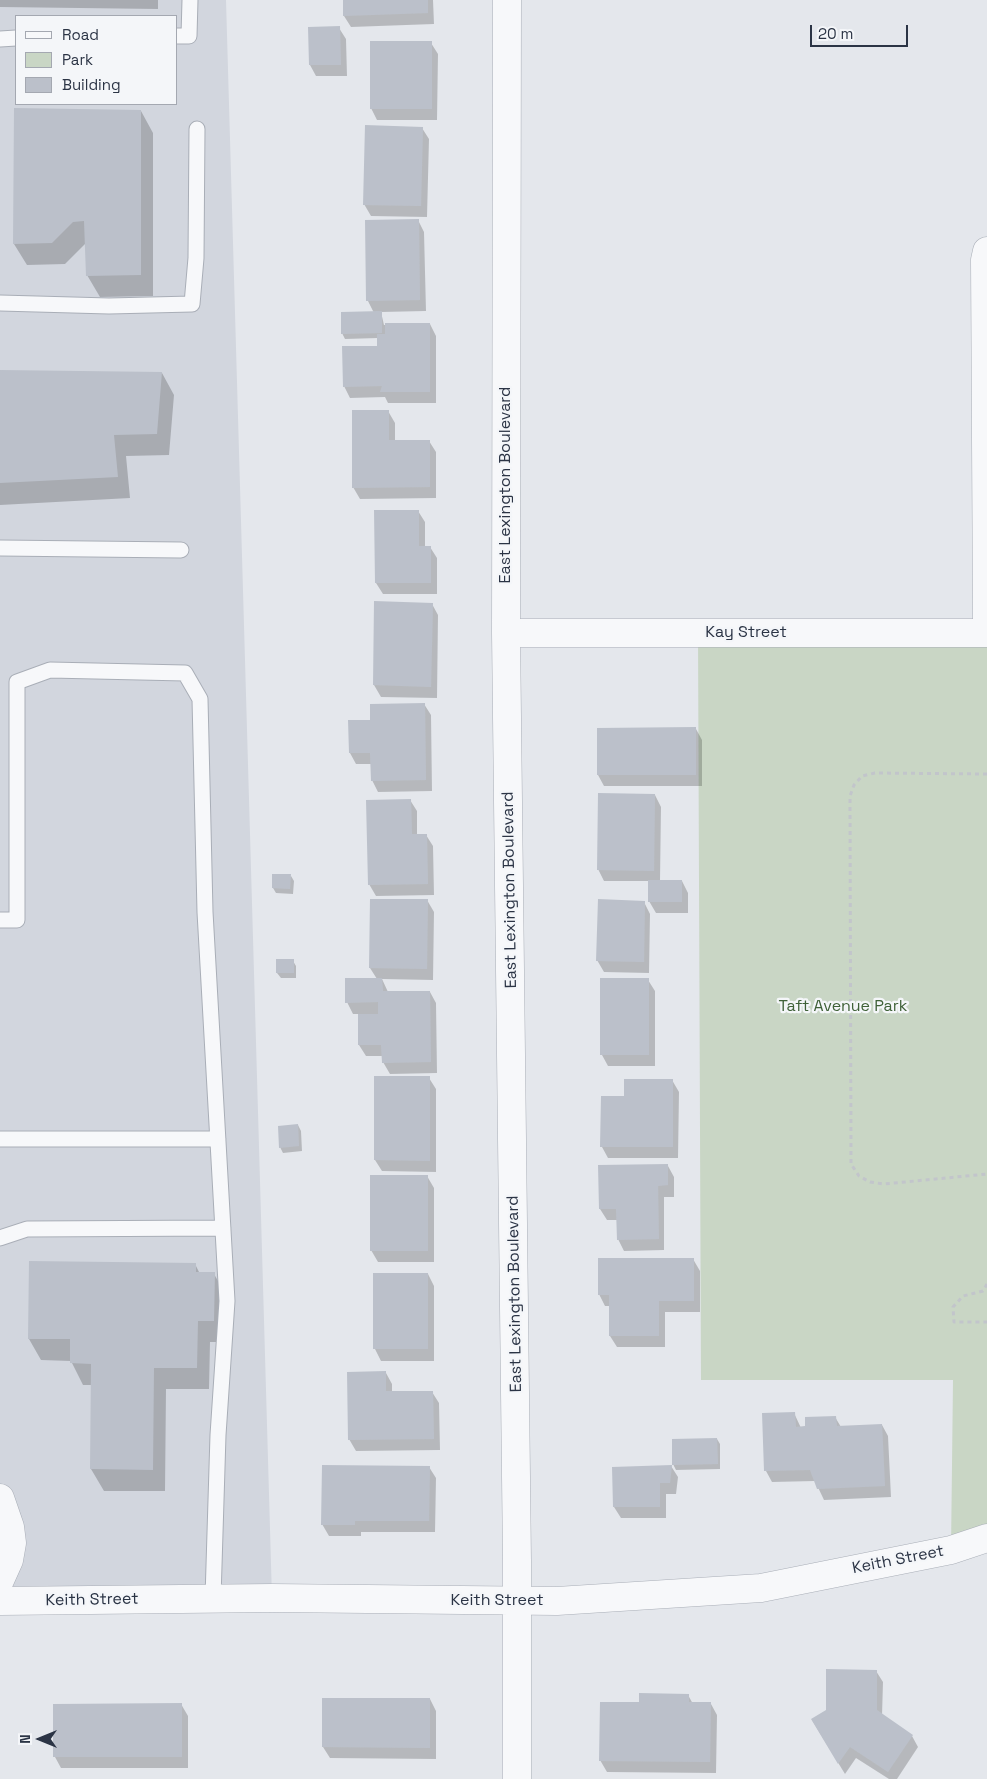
<!DOCTYPE html>
<html>
<head>
<meta charset="utf-8">
<style>
	body { margin:0 }
	#map { position:relative; width:987px; height:1779px; overflow:hidden; background:#e4e7ec; font-family:"Space Grotesk",sans-serif }
	canvas { display:block }
	.legend { position:absolute; left:15px; top:15px; width:162px; height:90px; box-sizing:border-box; background:#f4f6f9; border:1px solid #a4a8b1; margin:0; padding:6px 9px; list-style:none; font-size:15px; color:#2b3445 }
	.legend li { display:flex; align-items:center; gap:10px; height:25px }
	.legend b { width:25px; border:1px solid #a4a8b1 }
	.north { position:absolute; left:15px; top:1714px; width:50px; height:50px; -webkit-text-stroke:4px #f4f6f9; paint-order:stroke; rotate:270deg; font-size:14px; font-weight:700; line-height:20px; text-align:center; color:#2b3445 }
	.north::after { content:''; display:block; margin:auto; width:18px; height:22px; background:#2b3445; clip-path:polygon(50% 0,100% 100%,50% 72%,0 100%) }
	.scale { position:absolute; left:810px; top:25px; width:98px; height:22px; box-sizing:border-box; border:2px solid #2b3445; border-top:0; padding-left:6px; font-size:15px; line-height:18px; white-space:nowrap; color:#2b3445; -webkit-text-stroke:4px #f4f6f9; paint-order:stroke }
</style>
</head>
<body>
<div id="map">
<canvas width="987" height="1779"></canvas>
<ul class="legend">
<li><b style="height:6px;background:#f7f8fa"></b>Road</li>
<li><b style="height:14px;background:#c9d6c5"></b>Park</li>
<li><b style="height:14px;background:#bbc0ca"></b>Building</li>
</ul>
<div class="north">N</div>
<div class="scale">20 m</div>
</div>
<script>
const ctx = document.querySelector('canvas').getContext('2d');
ctx.lineJoin = 'round';
function fill(path, color) {
  ctx.fillStyle = color;
  ctx.fill(path, 'evenodd');
}
function poly(rows) {
  const path = new Path2D();
  for (const r of rows) {
    path.moveTo(r[0], r[1]);
    for (let i = 2; i < r.length; i += 2) path.lineTo(r[i], r[i + 1]);
  }
  return path;
}
function trace(path, color, width, dash) {
  ctx.strokeStyle = color;
  ctx.lineWidth = width;
  ctx.lineCap = dash ? 'butt' : 'round';
  ctx.setLineDash(dash || []);
  ctx.stroke(path);
}
function label(font, color, halo, rows, align = 'center') {
  ctx.font = font + ' "Space Grotesk",sans-serif';
  ctx.lineWidth = 4.5;
  ctx.setLineDash([]);
  ctx.textBaseline = 'middle';
  ctx.strokeStyle = halo;
  ctx.fillStyle = color;
  for (const [text, x, y, turn = 0] of rows) {
    ctx.save();
    ctx.translate(x, y);
    ctx.rotate((+turn || 0) * Math.PI / 180);
    ctx.textAlign = isNaN(turn) ? turn : align;
    if (halo) ctx.strokeText(text, 0, 0);
    ctx.fillText(text, 0, 0);
    ctx.restore();
  }
}
const built = poly([
	[0,0,226,0,272,1598,0,1601],
	[16,16,176,16,176,104,16,104]
]);
const green = poly([
	[698,633,987,633,987,1538,951,1550,953,1380,701,1380]
]);
const shadow = poly([
	[0,0,158,0,158,9,0,7],
	[344,0,433,0,434,24,351,27,344,16],
	[339,28,346,39,347,76,316,76,310,65],
	[431,43,438,54,437,120,377,120,371,108],
	[141,111,153,133,153,296,100,297,87,275,86,243,65,264,27,265,14,244],
	[422,128,429,139,427,217,371,216,364,204],
	[418,220,424,232,426,311,381,312,384,325,430,324,436,336,436,403,388,403,385,397,350,398,344,386,378,347,378,338,345,339,342,333,374,313,368,301,366,222],
	[0,371,162,373,174,395,169,455,126,456,130,498,0,505],
	[388,411,395,423,395,441,429,441,436,452,436,498,360,499,353,487],
	[418,511,425,522,425,547,430,547,437,558,437,594,383,594,376,583],
	[375,603,432,604,438,615,437,698,381,697,374,685],
	[424,704,431,715,432,791,378,792,372,780,372,764,356,764,350,753,349,721,371,721],
	[696,729,702,740,702,786,604,786,598,775],
	[655,795,661,807,660,881,682,881,688,893,688,913,656,913,649,901,649,881,604,881,598,869],
	[410,800,417,811,417,835,426,835,433,846,434,895,376,896,369,884],
	[291,876,294,881,293,894,276,893,273,888],
	[427,900,434,912,433,980,382,979,388,992,430,992,436,1003,437,1073,390,1074,383,1062,383,1056,366,1056,359,1045,359,1014,353,1014,347,1002,377,979,370,968],
	[644,902,650,914,649,973,604,972,597,960],
	[293,961,296,966,296,978,281,978,277,973],
	[648,980,655,991,655,1066,608,1066,602,1055],
	[429,1078,436,1089,436,1172,382,1171,375,1160],
	[672,1080,679,1092,678,1158,608,1158,602,1147,625,1098],
	[298,1125,301,1131,302,1151,283,1153,280,1147],
	[668,1166,674,1177,674,1197,664,1197,664,1250,624,1251,618,1239,617,1220,607,1220,600,1209],
	[427,1176,434,1188,434,1262,378,1262,371,1250],
	[693,1259,700,1271,700,1312,665,1312,665,1347,617,1347,610,1336,610,1306,605,1306,599,1294],
	[195,1264,200,1274,214,1274,226,1295,226,1342,210,1342,209,1389,166,1389,165,1491,104,1491,91,1469,92,1385,83,1385,71,1361,41,1360,29,1339],
	[375,1274,428,1274,434,1286,434,1361,381,1361,375,1349],
	[386,1373,392,1384,392,1392,432,1392,439,1403,440,1450,356,1451,349,1439],
	[794,1413,801,1428,835,1417,841,1427,882,1425,888,1436,891,1497,824,1500,815,1481,772,1482,766,1471],
	[717,1439,720,1444,720,1469,676,1470,673,1464],
	[671,1466,678,1477,676,1494,666,1494,666,1518,621,1518,614,1507],
	[429,1467,436,1478,435,1532,361,1532,361,1536,329,1536,322,1524],
	[876,1671,883,1682,882,1716,912,1736,918,1747,897,1779,889,1779,856,1758,845,1774,812,1720,827,1711],
	[688,1695,693,1704,711,1704,717,1715,716,1773,607,1772,600,1760,640,1704],
	[430,1699,436,1711,436,1759,330,1758,323,1747],
	[181,1704,188,1716,188,1768,61,1768,55,1757]
]);
const building = poly([
	[343,0,428,0,428,13,343,16],
	[340,26,341,65,309,65,308,27],
	[370,41,432,41,432,109,370,109],
	[14,108,141,110,141,275,86,276,84,221,73,222,52,243,13,244],
	[365,125,423,127,421,206,363,205],
	[419,219,420,300,366,301,365,220],
	[382,311,382,333,341,334,341,312],
	[385,323,430,323,430,392,380,392,382,386,343,387,342,346,377,346,377,334,385,334],
	[0,370,162,372,157,434,114,435,118,477,0,483],
	[352,410,389,410,389,440,430,440,430,487,352,488],
	[374,510,419,510,419,546,431,546,431,583,375,583],
	[374,601,433,603,431,687,373,685],
	[425,703,426,780,371,781,370,753,349,753,348,720,370,720,370,704],
	[696,727,696,775,597,775,597,728],
	[598,793,655,794,654,871,597,870],
	[411,799,412,834,427,834,428,884,368,885,366,800],
	[272,874,291,874,290,889,272,888],
	[648,880,682,880,682,902,648,902],
	[370,899,428,899,427,969,369,968],
	[598,899,645,901,644,962,596,961],
	[276,959,294,959,294,973,276,973],
	[345,978,382,978,383,991,430,991,431,1062,382,1063,381,1045,358,1045,358,1014,378,1014,378,1002,345,1003],
	[600,978,649,978,649,1055,600,1055],
	[374,1076,430,1076,430,1161,374,1160],
	[624,1079,673,1079,673,1147,600,1147,601,1096,624,1096],
	[298,1124,299,1146,279,1148,278,1126],
	[668,1164,668,1185,658,1186,659,1239,617,1240,616,1209,599,1209,598,1165],
	[370,1175,428,1175,428,1251,370,1251],
	[598,1258,694,1258,694,1301,659,1301,659,1336,609,1336,609,1295,598,1295],
	[29,1261,196,1263,196,1272,215,1272,214,1321,198,1321,197,1368,154,1368,153,1470,90,1469,91,1364,70,1363,70,1339,28,1339],
	[373,1273,428,1273,428,1349,373,1349],
	[386,1371,386,1391,433,1391,434,1439,348,1440,347,1372],
	[795,1412,796,1427,805,1426,805,1417,836,1416,837,1426,882,1424,885,1486,817,1489,810,1470,764,1471,762,1413],
	[717,1438,718,1464,672,1465,672,1439],
	[322,1465,430,1466,429,1521,355,1521,355,1525,321,1525],
	[672,1465,670,1483,660,1483,660,1507,613,1507,612,1467],
	[826,1669,877,1670,877,1710,913,1735,888,1772,850,1747,838,1764,811,1719,826,1710],
	[639,1693,689,1694,689,1702,711,1702,710,1762,599,1761,600,1702,639,1702],
	[322,1698,430,1698,430,1748,322,1747],
	[182,1703,182,1757,53,1757,53,1704]
]);
const path = poly([
	[987,774,875,773,862,776,854,785,850,796,851,1164,859,1176,870,1182,884,1184,987,1174],
	[987,1284,983,1291,963,1296,953,1307,954,1322,987,1322]
]);
const lane = poly([
	[176,36,189,36,190,0],
	[0,39,16,38],
	[0,303,109,306,192,304,196,258,197,129],
	[0,548,181,550],
	[0,920,17,920,17,682,50,670,185,673,200,699,205,912,227,1301,218,1435,213,1598],
	[0,1139,218,1139],
	[0,1238,27,1229,223,1228]
]);
const street = poly([
	[507,0,506,633,517,1560,517,1779],
	[987,251,985,260,987,620],
	[506,633,987,633],
	[0,1498,10,1527,12,1543,9,1560,0,1580],
	[0,1601,272,1598,557,1601,761,1588,951,1550,987,1538]
]);
const streetNames = [
	["East Lexington Boulevard",506,485,-90],
	["Kay Street",746,633],
	["East Lexington Boulevard",510,890,-91],
	["East Lexington Boulevard",515,1294,-91],
	["Keith Street",898,1560,-11],
	["Keith Street",92,1600,-1],
	["Keith Street",497,1601]
];
const parkNames = [
	["Taft Avenue Park",843,1007]
];
fill(built, '#d2d6de');
fill(green, '#c9d6c5');
fill(shadow, '#0003');
fill(building, '#bbc0ca');
trace(lane, '#a9aeb7', 17);
trace(street, '#a9aeb7', 29);
trace(path, '#c2c5cb', 3, [4, 4]);
trace(lane, '#f7f8fa', 15);
trace(street, '#f7f8fa', 28);
label('16px', '#2b3445', '#f4f6f9', streetNames);
label('16px', '#3f6138', '#f4f6f9', parkNames);
</script>
</body>
</html>
